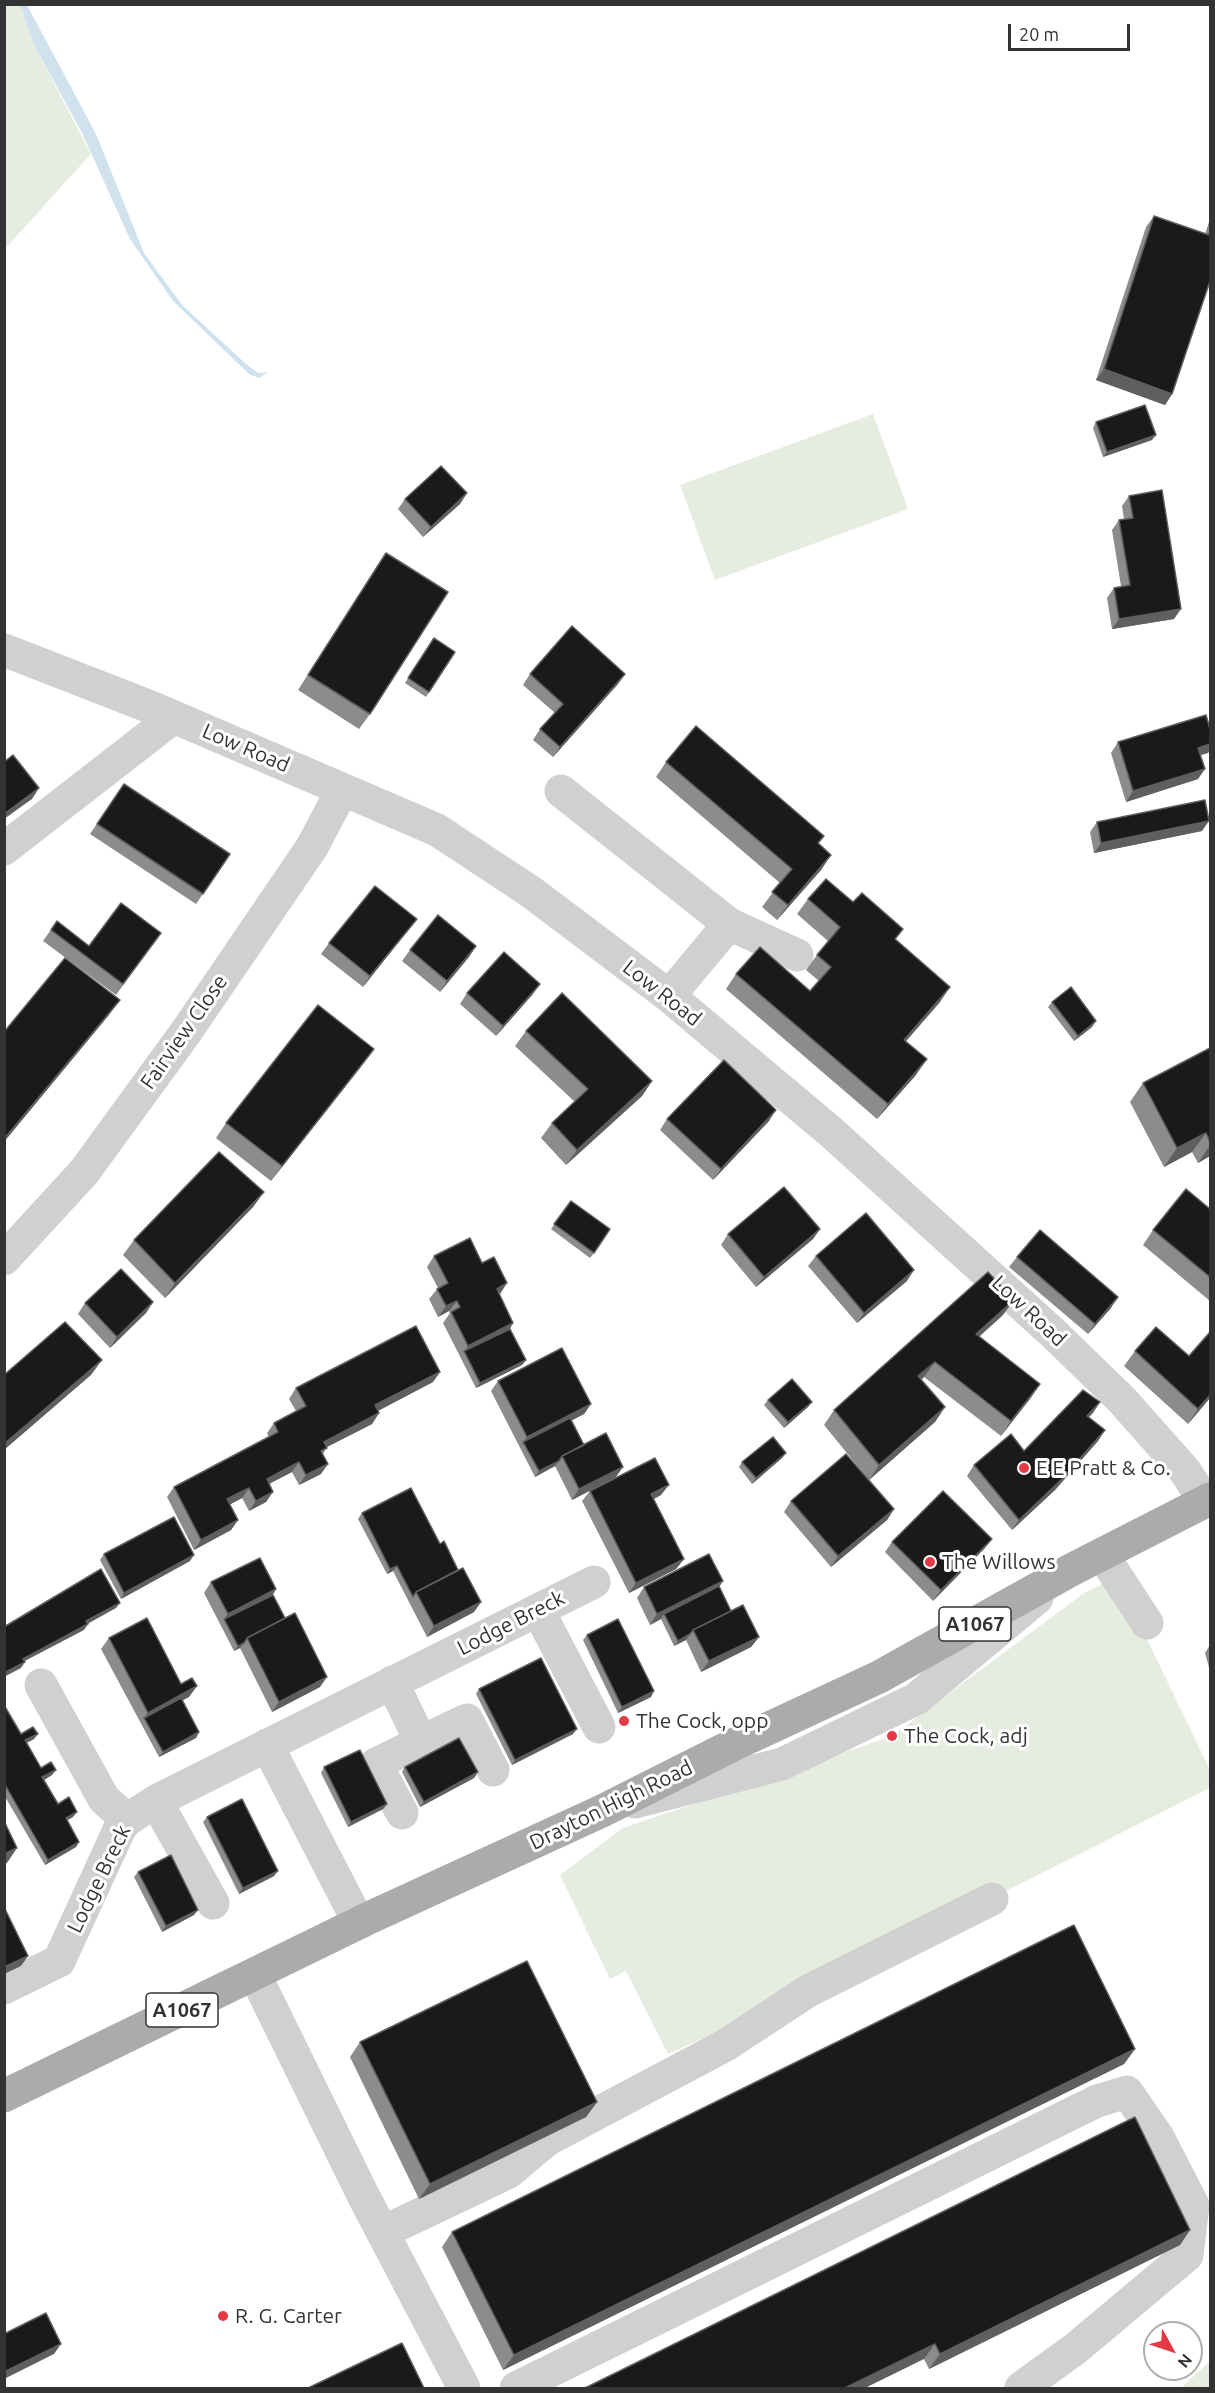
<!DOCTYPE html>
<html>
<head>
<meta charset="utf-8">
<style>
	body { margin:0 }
	#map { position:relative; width:1215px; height:2393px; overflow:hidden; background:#fff; font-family:Ubuntu,sans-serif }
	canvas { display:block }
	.frame { position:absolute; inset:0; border:6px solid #333; pointer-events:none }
	.north { position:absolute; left:1143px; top:2321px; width:60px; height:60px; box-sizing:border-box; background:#fff; border:2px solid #adadad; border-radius:50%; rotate:130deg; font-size:16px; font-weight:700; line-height:24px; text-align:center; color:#333 }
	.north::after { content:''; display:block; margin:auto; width:21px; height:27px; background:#e63946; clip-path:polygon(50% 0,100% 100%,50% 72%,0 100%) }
	.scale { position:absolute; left:1008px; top:24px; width:122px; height:27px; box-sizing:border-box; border:3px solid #333; border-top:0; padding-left:8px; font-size:18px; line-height:21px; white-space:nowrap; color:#333; -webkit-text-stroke:4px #fff; paint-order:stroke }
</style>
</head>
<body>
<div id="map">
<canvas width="1215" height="2393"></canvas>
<div class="frame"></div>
<div class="north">N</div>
<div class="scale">20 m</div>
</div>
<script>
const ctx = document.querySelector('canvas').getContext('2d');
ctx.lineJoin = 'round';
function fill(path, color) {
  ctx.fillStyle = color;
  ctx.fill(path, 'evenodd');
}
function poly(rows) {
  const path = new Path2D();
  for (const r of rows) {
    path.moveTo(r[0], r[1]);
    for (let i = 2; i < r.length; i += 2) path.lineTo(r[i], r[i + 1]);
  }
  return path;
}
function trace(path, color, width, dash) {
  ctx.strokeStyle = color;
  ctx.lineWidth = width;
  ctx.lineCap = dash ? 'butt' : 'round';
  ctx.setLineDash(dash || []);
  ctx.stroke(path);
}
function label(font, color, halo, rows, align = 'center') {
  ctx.font = font + ' Ubuntu,sans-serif';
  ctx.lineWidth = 6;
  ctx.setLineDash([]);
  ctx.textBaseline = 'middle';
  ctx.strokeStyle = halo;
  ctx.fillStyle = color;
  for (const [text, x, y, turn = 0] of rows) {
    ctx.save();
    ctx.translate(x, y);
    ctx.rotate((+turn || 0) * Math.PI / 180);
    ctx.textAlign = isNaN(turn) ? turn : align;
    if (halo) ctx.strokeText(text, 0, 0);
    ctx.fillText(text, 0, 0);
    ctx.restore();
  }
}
const green = poly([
	[5,5,20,5,33,43,91,154,5,249],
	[873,414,908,509,715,580,680,485],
	[1117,1577,1210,1770,1210,1788,808,1991,668,2054,626,1971,610,1979,560,1875,623,1828,892,1736,1084,1593],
	[1210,2361,1210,2388,1181,2388]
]);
const water = poly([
	[20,5,27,5,96,134,144,253,182,305,246,364,258,373,268,372,259,378,249,374,173,301,130,239,82,133,33,43]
]);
const minor = poly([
	[4,650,153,708,437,830,531,892,669,996,831,1132,1053,1333,1122,1400,1185,1471,1205,1502],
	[561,791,729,924],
	[4,849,174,717],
	[669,996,729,924,797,955],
	[4,1259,84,1172,186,1032,312,847,342,790],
	[1102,1554,1147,1623],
	[538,1610,599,1727],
	[392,1682,421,1742,376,1764,402,1813],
	[41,1685,104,1799,127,1820],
	[421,1742,467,1720,493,1770],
	[267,1745,359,1923],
	[156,1801,213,1903],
	[635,1802,782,1764,916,1699,1037,1598],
	[255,1975,363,2195,464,2388],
	[4,1988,59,1961,120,1828,127,1820,156,1801,594,1582],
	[383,2232,509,2172,547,2140,726,2045,808,1991,992,1899],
	[516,2388,1097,2101,1127,2092,1158,2137,1193,2205,1187,2255,1075,2349,1021,2388]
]);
const major = poly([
	[4,2096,371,1917,602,1811,737,1743,879,1677,1071,1570,1210,1499]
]);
const wall = poly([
	[1154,216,1205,234,1210,219,1210,281,1172,394,1165,405,1096,380,1146,227],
	[1096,422,1152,440,1103,457,1093,428],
	[467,493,460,504,423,537,398,509,405,499],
	[1129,496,1174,619,1112,629,1107,598,1114,588,1121,586,1112,530,1119,520,1124,519,1122,506],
	[386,553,370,714,359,729,298,690],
	[434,638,455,652,426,697,405,683],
	[530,674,625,674,618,684,553,757,533,740,540,729,555,713,523,685],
	[1210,729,1210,749,1208,753,1200,755,1198,779,1126,802,1111,753,1118,742],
	[666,762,818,844,831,855,821,870,777,920,762,907,780,883,656,777],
	[124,784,230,854,196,904,90,834],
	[1097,822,1202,831,1094,853,1090,832],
	[808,899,896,939,940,1002,906,1041,916,1075,877,1119,726,989,736,974,810,991,819,981,806,970,817,955,828,941,797,914],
	[57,921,89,946,161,933,116,995,43,941],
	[409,929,363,987,321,954,329,943],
	[476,946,469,957,440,992,402,961,410,950],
	[467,993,533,994,496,1036,460,1004],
	[1052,1002,1092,1027,1074,1041,1048,1007],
	[526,1031,652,1081,642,1096,566,1165,541,1138,552,1123,575,1102,515,1046],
	[1210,1048,1210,1156,1198,1163,1192,1152,1164,1167,1130,1102,1143,1083],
	[363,1064,271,1181,216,1138,226,1123],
	[667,1119,769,1121,713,1180,660,1130],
	[264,1192,253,1207,165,1298,123,1255,134,1240],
	[571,1201,594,1253,590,1258,551,1229],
	[1210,1209,1210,1301,1143,1245,1153,1230],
	[820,1229,813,1239,756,1287,721,1245,728,1234],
	[434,1256,482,1263,500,1294,499,1294,513,1323,510,1329,526,1360,522,1365,476,1388,443,1323,450,1313,449,1311,438,1317,429,1299,438,1288,427,1267],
	[816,1256,907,1281,857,1323,808,1266],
	[1017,1257,1111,1308,1088,1334,1009,1267],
	[153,1302,146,1313,110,1348,78,1314,85,1303],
	[1003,1315,979,1337,1040,1384,1001,1436,924,1377,921,1380,945,1407,935,1422,869,1480,824,1425,834,1410],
	[1135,1351,1189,1356,1210,1398,1188,1424,1124,1366],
	[440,1372,433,1382,378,1411,379,1413,372,1424,327,1447,323,1454,321,1474,299,1485,292,1472,269,1484,266,1502,249,1511,242,1498,230,1504,238,1520,231,1530,194,1550,167,1497,174,1487,269,1437,267,1433,274,1423,296,1411,289,1399,296,1388],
	[498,1381,591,1404,584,1414,572,1420,584,1445,616,1477,572,1500,555,1466,535,1477,491,1391],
	[768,1400,812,1402,808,1407,784,1428,764,1405],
	[1100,1402,1089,1417,1105,1430,1098,1441,1055,1490,1012,1530,967,1476,974,1465,1024,1451],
	[786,1453,782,1458,752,1484,739,1467,742,1462],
	[590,1491,661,1495,654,1499,684,1559,676,1569,629,1593,582,1501],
	[791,1501,894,1509,887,1520,831,1567,784,1512],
	[362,1513,440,1544,481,1602,474,1612,427,1637,393,1571,387,1574,358,1519],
	[992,1539,984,1549,933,1601,885,1552,892,1542],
	[104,1554,190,1561,121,1599,100,1560],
	[211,1582,276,1589,273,1595,320,1687,272,1712,240,1648,234,1651,204,1593],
	[719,1586,731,1611,759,1637,751,1647,701,1672,686,1640,674,1646,661,1619,650,1625,637,1598,644,1587],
	[587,1635,651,1697,618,1713,583,1640],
	[109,1638,181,1684,189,1697,183,1700,199,1732,196,1738,159,1757,101,1649],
	[1210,1645,1210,1671,1205,1653],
	[479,1689,573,1734,512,1765,476,1694],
	[4,1705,21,1734,34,1739,26,1743,41,1768,52,1775,44,1780,58,1804,73,1817,67,1820,79,1842,76,1847,45,1865,4,1795],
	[324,1767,387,1804,383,1809,348,1827,321,1773],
	[405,1767,478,1772,474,1778,420,1807,402,1772],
	[207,1817,274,1876,239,1894,203,1822],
	[138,1872,194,1915,162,1932,134,1877],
	[360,2042,597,2102,586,2117,419,2199,350,2057],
	[1135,2049,1124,2064,503,2370,442,2247,452,2232],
	[1190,2230,1180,2245,929,2369,924,2359,585,2388]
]);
const shadedWall = poly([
	[1104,369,1172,394,1165,405,1096,380],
	[1156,435,1152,440,1103,457,1107,452],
	[467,493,460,504,423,537,431,527],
	[1181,609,1174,619,1112,629,1119,619],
	[625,674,618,684,553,757,560,747],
	[1210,744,1210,749,1208,753,1191,758,1198,748],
	[1205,769,1198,779,1126,802,1133,791],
	[39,788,32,799,4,819,4,814],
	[1209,821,1202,831,1094,853,1101,843],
	[831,855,821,870,777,920,788,905],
	[417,919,409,929,363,987,370,976],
	[476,946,469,957,440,992,447,981],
	[540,984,533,994,496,1036,503,1026],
	[950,987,940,1002,894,1055,904,1040],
	[120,1000,109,1015,4,1142,4,1139],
	[1096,1021,1092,1027,1074,1041,1078,1036],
	[374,1049,363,1064,271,1181,282,1166],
	[927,1059,916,1075,877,1119,888,1104],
	[652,1081,642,1096,566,1165,577,1150],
	[776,1110,769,1121,713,1180,721,1169],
	[1206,1133,1192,1152,1164,1167,1177,1148],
	[1210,1145,1210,1156,1198,1163],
	[264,1192,253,1207,165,1298,175,1283],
	[820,1229,813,1239,756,1287,764,1277],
	[914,1270,907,1281,857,1323,864,1313],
	[507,1283,500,1294,489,1299,497,1289],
	[1118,1297,1111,1308,1088,1334,1095,1324],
	[1014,1300,1003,1315,965,1349,976,1334],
	[457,1301,449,1311,438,1317,446,1306],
	[153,1302,146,1313,110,1348,117,1337],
	[513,1323,506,1334,464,1351,460,1357,468,1346],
	[102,1360,91,1375,4,1450,4,1444],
	[526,1360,522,1365,476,1388,480,1383],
	[935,1362,924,1377,908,1391,918,1376],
	[440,1372,433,1382,368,1416,375,1405],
	[1040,1384,1030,1399,1001,1436,1011,1421],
	[1210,1395,1210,1398,1188,1424,1198,1409],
	[812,1402,808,1407,784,1428,788,1422],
	[1100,1402,1093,1413,1080,1426,1087,1416],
	[591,1404,584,1414,525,1445,523,1442,520,1447,527,1437],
	[945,1407,935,1422,869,1480,879,1465],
	[379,1413,372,1424,317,1452,324,1442],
	[1105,1430,1098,1441,1055,1490,1012,1530,1019,1520],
	[786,1453,782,1458,752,1484,756,1478],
	[559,1461,555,1466,535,1477,539,1471],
	[299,1462,292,1472,259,1489,267,1479],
	[328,1464,321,1474,299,1485,306,1475],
	[623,1467,616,1477,572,1500,579,1489],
	[669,1485,661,1495,644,1504,651,1494],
	[249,1488,242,1498,220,1510,227,1499],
	[273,1492,266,1502,249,1511,256,1501],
	[894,1509,887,1520,831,1567,838,1556],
	[238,1520,231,1530,194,1550,201,1540],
	[992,1539,984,1549,933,1601,941,1590],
	[194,1555,190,1561,121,1599,124,1593],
	[684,1559,676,1569,629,1593,636,1583],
	[397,1566,393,1571,387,1574,390,1569],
	[723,1581,716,1592,664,1614,661,1619,650,1625,657,1614],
	[276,1589,269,1600,224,1619,228,1614],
	[481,1602,474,1612,427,1637,434,1626],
	[120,1603,116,1608,82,1627,86,1621],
	[88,1624,84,1630,19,1664,23,1659],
	[690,1634,686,1640,674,1646,678,1641],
	[759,1637,751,1647,701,1672,709,1661],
	[244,1643,240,1648,234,1651,238,1646],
	[25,1662,21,1668,4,1677,4,1673],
	[327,1677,320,1687,272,1712,279,1702],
	[197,1686,189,1697,146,1720,144,1718,148,1713],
	[654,1691,651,1697,618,1713,622,1707],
	[577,1729,573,1734,512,1765,515,1760],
	[199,1732,196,1738,159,1757,163,1752],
	[38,1734,34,1739,21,1746,25,1740],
	[56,1770,52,1775,39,1783,42,1777],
	[478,1772,474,1778,420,1807,424,1802],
	[387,1804,383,1809,348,1827,351,1822],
	[77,1812,73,1817,62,1823,66,1818],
	[79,1842,76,1847,45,1865,48,1860],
	[17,1848,7,1863,4,1864,4,1854],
	[278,1871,274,1876,239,1894,243,1888],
	[198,1910,194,1915,162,1932,166,1926],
	[28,1956,21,1966,4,1974,4,1967],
	[1135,2049,1124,2064,503,2370,514,2355],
	[597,2102,586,2117,419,2199,430,2184],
	[1190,2230,1180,2245,929,2369,940,2354],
	[61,2344,54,2354,4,2379,4,2372],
	[935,2344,924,2359,865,2388,845,2388]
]);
const building = poly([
	[1154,216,1209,235,1210,230,1210,281,1172,394,1104,369,1154,216],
	[1145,405,1156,435,1107,452,1096,422,1145,405],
	[441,466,467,493,431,527,405,499,441,466],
	[1162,490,1181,609,1119,619,1114,588,1130,585,1119,520,1133,518,1129,496,1162,490],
	[386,553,448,592,370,714,308,675,386,553],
	[572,626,625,674,560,747,540,729,563,704,530,674,572,626],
	[434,638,455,652,429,692,408,678,434,638],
	[1206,715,1210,729,1210,744,1198,748,1205,769,1133,791,1118,742,1206,715],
	[696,726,824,836,818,843,831,855,788,905,772,892,792,869,666,762,696,726],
	[13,755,39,788,4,814,4,762,13,755],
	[124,784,230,854,203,894,97,824,124,784],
	[1205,800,1209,821,1101,843,1097,822,1205,800],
	[826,879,853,902,862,893,903,929,895,939,950,987,904,1040,927,1059,888,1104,736,974,760,947,810,991,831,967,817,955,840,927,808,899,826,879],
	[375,886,417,919,370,976,329,943,375,886],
	[121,903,161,933,123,984,51,930,57,921,89,946,121,903],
	[438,915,476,946,447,981,410,950,438,915],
	[504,952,540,984,503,1026,467,993,504,952],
	[65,958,120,1000,4,1139,4,1032,65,958],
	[1071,987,1096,1021,1078,1036,1052,1002,1071,987],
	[562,993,652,1081,577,1150,552,1123,588,1089,526,1031,562,993],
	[318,1005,374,1049,282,1166,226,1123,318,1005],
	[1210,1048,1210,1142,1206,1133,1177,1148,1143,1083,1210,1048],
	[724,1060,776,1110,721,1169,667,1119,724,1060],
	[219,1152,264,1192,175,1283,134,1240,219,1152],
	[784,1187,820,1229,764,1277,728,1234,784,1187],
	[1186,1189,1210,1209,1210,1277,1153,1230,1186,1189],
	[571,1201,610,1229,594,1253,554,1224,571,1201],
	[866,1213,914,1270,864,1313,816,1256,866,1213],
	[1040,1230,1118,1297,1095,1324,1017,1257,1040,1230],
	[470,1238,482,1263,494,1257,507,1283,497,1289,513,1323,468,1346,451,1312,460,1307,457,1301,446,1306,437,1289,448,1283,434,1256,470,1238],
	[121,1269,153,1302,117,1337,85,1303,121,1269],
	[988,1272,1014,1300,976,1334,1040,1384,1011,1421,935,1362,918,1376,945,1407,879,1465,834,1410,988,1272],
	[65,1322,102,1360,4,1444,4,1375,65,1322],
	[416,1326,440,1372,375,1405,379,1413,324,1442,327,1448,321,1451,328,1464,306,1475,299,1462,267,1479,273,1492,256,1501,249,1488,227,1499,238,1520,201,1540,174,1487,278,1432,274,1423,306,1406,296,1388,416,1326],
	[1156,1327,1189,1356,1210,1332,1210,1395,1198,1409,1135,1351,1156,1327],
	[510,1329,526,1360,480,1383,464,1351,510,1329],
	[562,1348,591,1404,527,1437,498,1381,562,1348],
	[792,1379,812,1402,788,1422,768,1400,792,1379],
	[1083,1390,1100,1402,1087,1416,1105,1430,1062,1479,1019,1520,974,1465,1011,1434,1024,1451,1083,1390],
	[570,1418,584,1445,562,1456,559,1461,539,1471,523,1442,570,1418],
	[606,1433,623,1467,579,1489,562,1456,606,1433],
	[773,1437,786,1453,756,1478,742,1462,773,1437],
	[846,1454,894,1509,838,1556,791,1501,846,1454],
	[655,1458,669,1485,651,1494,684,1559,636,1583,590,1491,655,1458],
	[411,1488,440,1544,444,1541,458,1570,416,1592,413,1597,397,1566,390,1569,362,1513,411,1488],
	[943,1491,992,1539,941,1590,892,1542,943,1491],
	[174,1517,194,1555,124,1593,104,1554,174,1517],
	[709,1554,723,1581,657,1614,644,1587,709,1554],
	[260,1558,276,1589,228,1614,211,1582,260,1558],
	[463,1568,481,1602,434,1626,416,1592,463,1568],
	[101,1569,120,1603,86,1621,88,1624,23,1659,25,1662,4,1673,4,1627,101,1569],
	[719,1586,731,1611,693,1630,690,1634,678,1641,664,1614,719,1586],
	[273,1595,285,1618,247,1638,244,1643,238,1646,224,1619,273,1595],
	[743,1605,759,1637,709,1661,693,1630,743,1605],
	[295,1613,327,1677,279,1702,247,1638,295,1613],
	[147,1618,181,1684,192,1678,197,1686,148,1713,109,1638,147,1618],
	[618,1619,654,1691,622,1707,587,1635,618,1619],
	[541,1658,577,1729,515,1760,479,1689,541,1658],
	[181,1698,199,1732,163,1752,144,1718,181,1698],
	[4,1705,21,1734,33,1727,38,1734,25,1740,41,1768,51,1762,56,1770,42,1777,58,1804,69,1797,77,1812,66,1818,79,1842,48,1860,4,1783,4,1705],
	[459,1738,478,1772,424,1802,405,1767,459,1738],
	[360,1750,387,1804,351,1822,324,1767,360,1750],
	[242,1799,278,1871,243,1888,207,1817,242,1799],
	[4,1821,17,1848,4,1854,4,1821],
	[171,1855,198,1910,166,1926,138,1872,171,1855],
	[4,1907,28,1956,4,1967,4,1907],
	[1074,1925,1135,2049,514,2355,452,2232,1074,1925],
	[527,1961,597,2102,430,2184,360,2042,527,1961],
	[1135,2117,1190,2230,940,2354,935,2344,845,2388,585,2388,1135,2117],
	[46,2313,61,2344,4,2372,4,2334,46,2313],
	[402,2343,424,2388,308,2388,402,2343]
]);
const markers = [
	[1024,1468,6,"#e63946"],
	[930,1562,6,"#e63946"],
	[624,1721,6,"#e63946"],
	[892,1736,6,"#e63946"],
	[223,2316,6,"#e63946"]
];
const shields = [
	[975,1624,72],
	[182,2010,72]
];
const shieldNames = [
	["A1067",975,1624],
	["A1067",182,2010]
];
const streetNames = [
	["Low Road",246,748,23],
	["Low Road",662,993,38],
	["Fairview Close",184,1032,-55],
	["Low Road",1029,1311,43],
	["Lodge Breck",511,1623,-27],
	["Drayton High Road",611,1805,-26],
	["Lodge Breck",99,1879,-64]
];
const poiNames = [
	["E E Pratt & Co.",1036,1468],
	["The Willows",942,1562],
	["The Cock, opp",636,1721],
	["The Cock, adj",904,1736],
	["R. G. Carter",235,2316]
];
fill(green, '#e6ecdf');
fill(water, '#cfe2ee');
trace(minor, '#d0d0d0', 33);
trace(major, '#ababab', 33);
fill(wall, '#8c8c8c');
fill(shadedWall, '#5f5f5f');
fill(building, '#1a1a1a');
trace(building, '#5f5f5f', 1.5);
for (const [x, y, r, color] of markers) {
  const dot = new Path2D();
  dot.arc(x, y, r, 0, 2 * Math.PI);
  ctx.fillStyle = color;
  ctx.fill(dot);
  trace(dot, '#fff', 2);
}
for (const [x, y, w] of shields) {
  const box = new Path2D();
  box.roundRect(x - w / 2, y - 17, w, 34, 4.5);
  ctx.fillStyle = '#fff';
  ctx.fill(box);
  trace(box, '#333', 1.5);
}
label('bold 20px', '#333', null, shieldNames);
label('21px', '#333', '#fff', streetNames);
label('21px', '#333', '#fff', poiNames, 'left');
</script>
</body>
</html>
